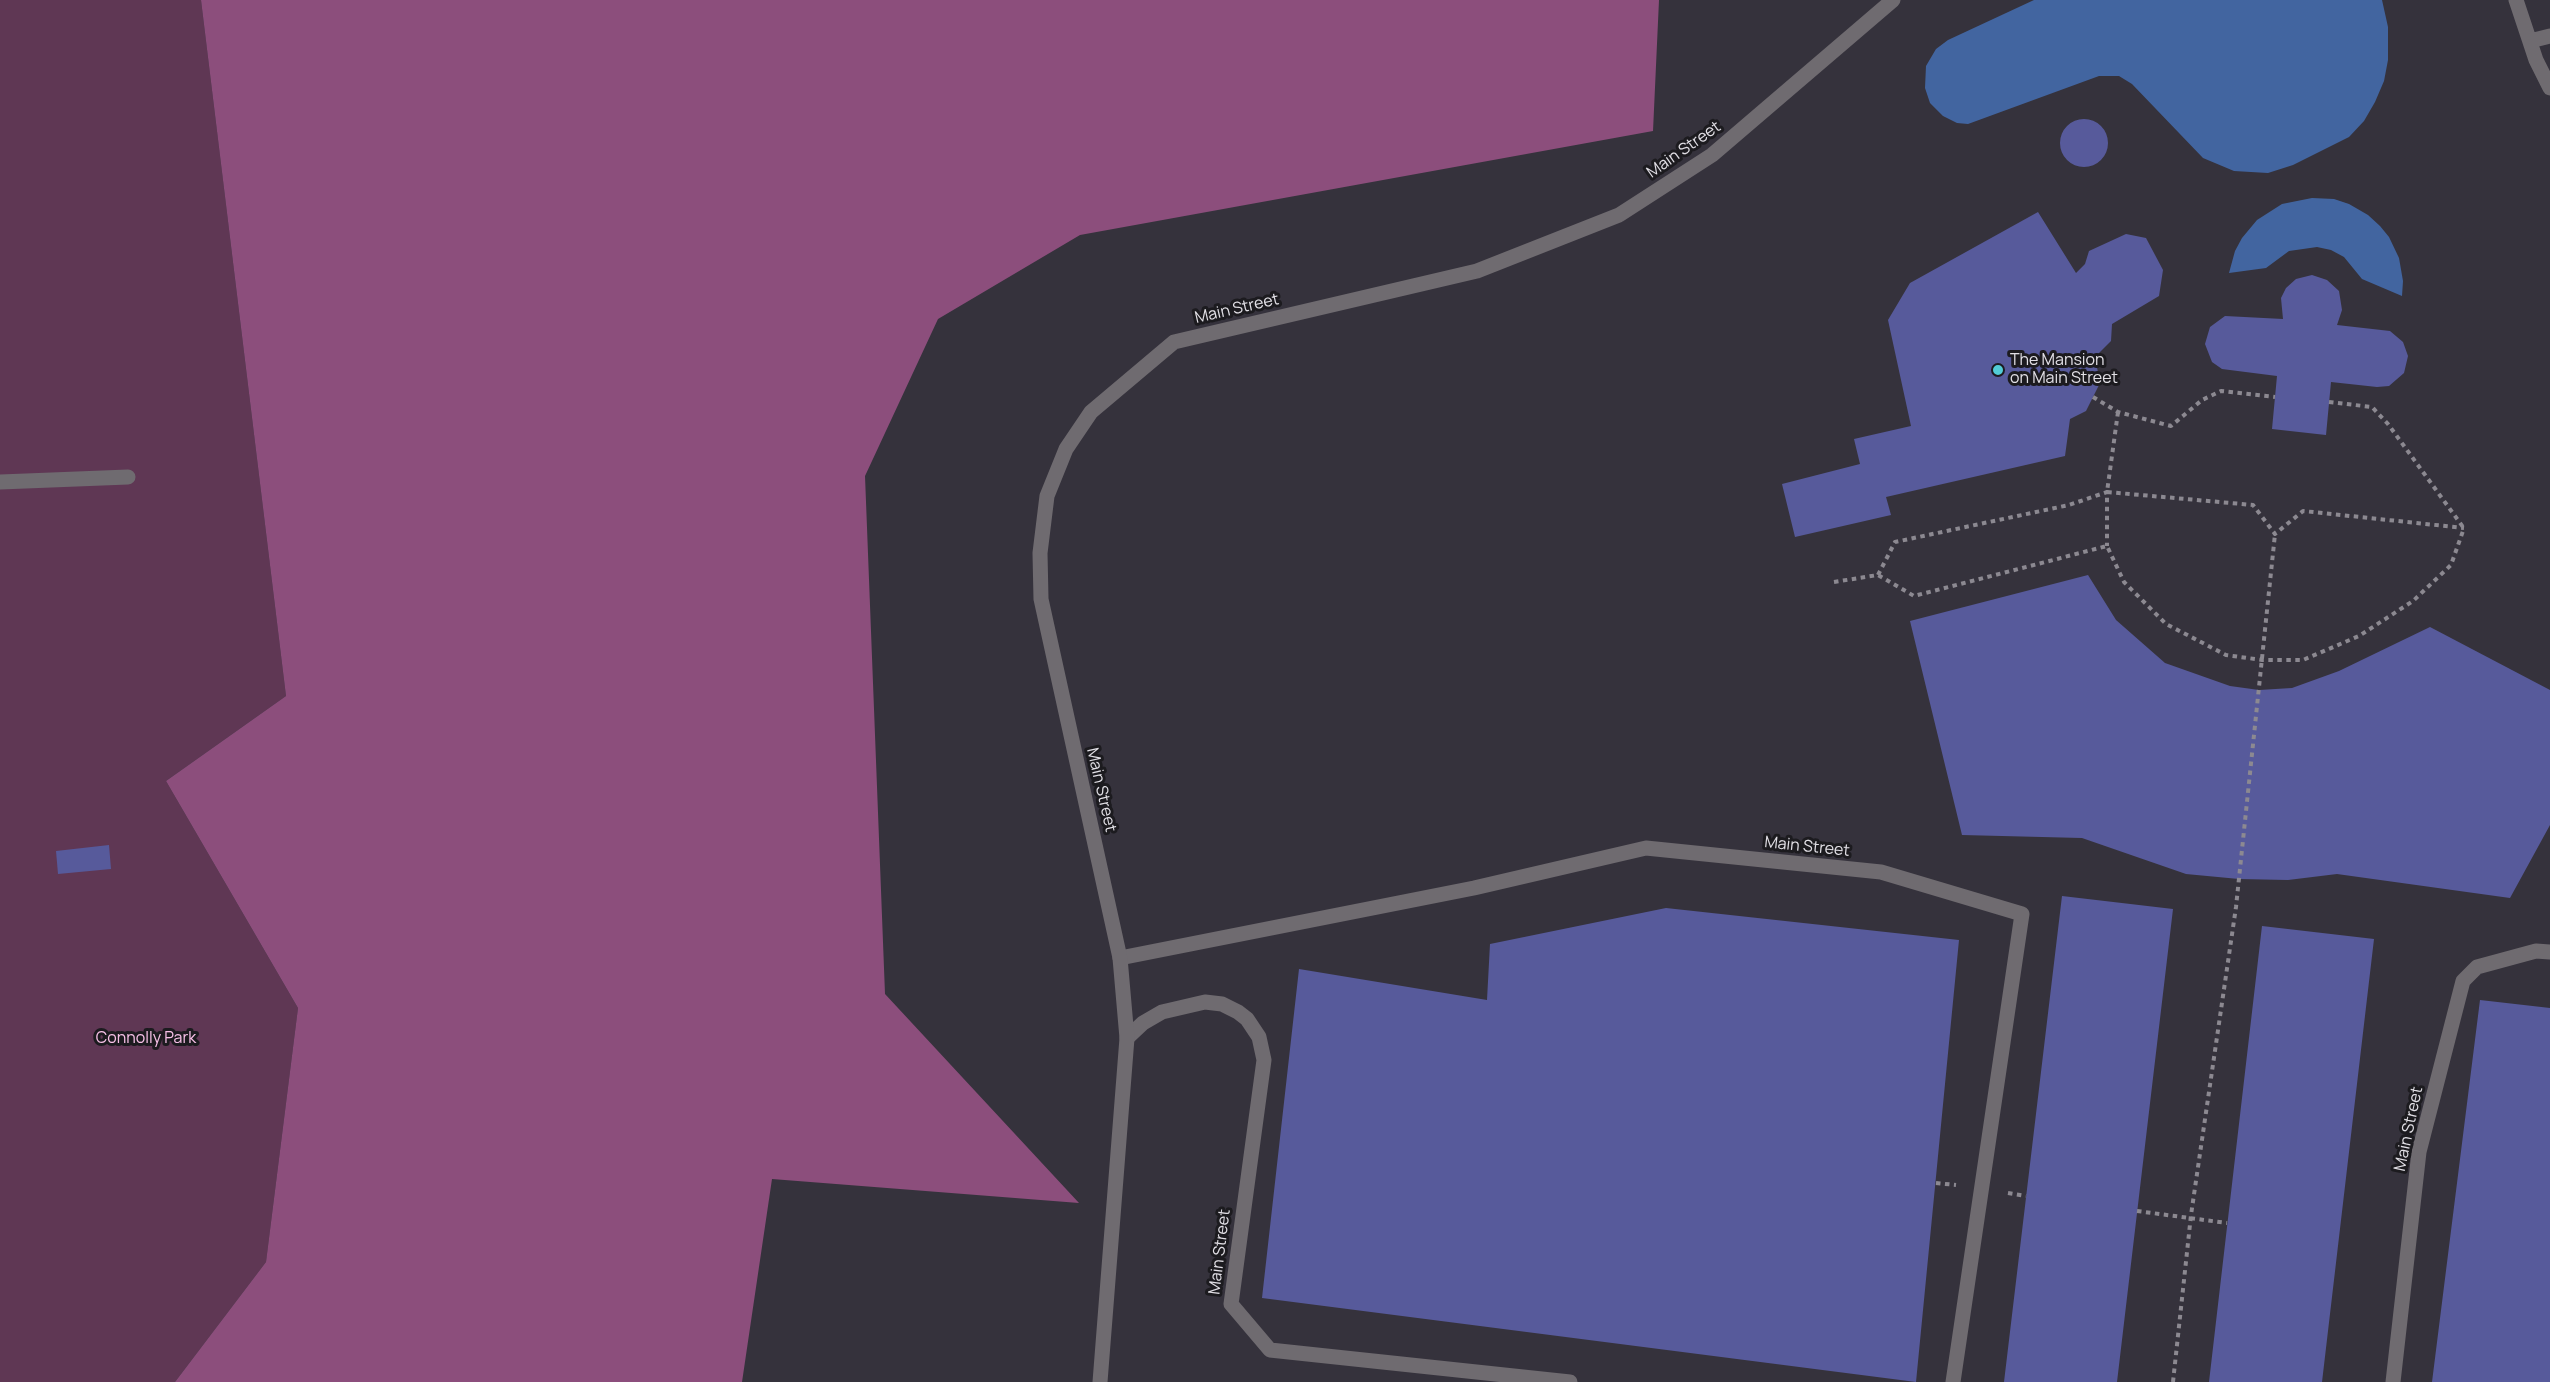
<!DOCTYPE html>
<html>
<head>
<meta charset="utf-8">
<style>
	body { margin:0 }
	canvas { display:block; background:#35323c }
</style>
</head>
<body>
<canvas width="2550" height="1382"></canvas>
<script>
const ctx = document.querySelector('canvas').getContext('2d');
ctx.lineJoin = 'round';
function fill(path, color) {
  ctx.fillStyle = color;
  ctx.fill(path, 'evenodd');
}
function poly(rows) {
  const path = new Path2D();
  for (const r of rows) {
    if (r.length === 3) {
      path.moveTo(r[0] + r[2], r[1]);
      path.arc(r[0], r[1], r[2], 0, 2 * Math.PI);
      continue;
    }
    path.moveTo(r[0], r[1]);
    for (let i = 2; i < r.length; i += 2) path.lineTo(r[i], r[i + 1]);
  }
  return path;
}
function trace(path, color, width, dash) {
  ctx.strokeStyle = color;
  ctx.lineWidth = width;
  ctx.lineCap = dash ? 'butt' : 'round';
  ctx.setLineDash(dash || []);
  ctx.stroke(path);
}
function label(font, color, halo, rows, align = 'center') {
  ctx.font = font + ' Manrope,sans-serif';
  ctx.lineWidth = 6;
  ctx.setLineDash([]);
  ctx.textBaseline = 'middle';
  ctx.strokeStyle = halo;
  ctx.fillStyle = color;
  for (const [text, x, y, turn = 0] of rows) {
    ctx.save();
    ctx.translate(x, y);
    ctx.rotate((+turn || 0) * Math.PI / 180);
    ctx.textAlign = isNaN(turn) ? turn : align;
    if (halo) ctx.strokeText(text, 0, 0);
    ctx.fillText(text, 0, 0);
    ctx.restore();
  }
}
const green = poly([
	[0,0,201,0,286,696,166,781,298,1008,266,1262,175,1382,0,1382]
]);
const forest = poly([
	[201,0,1659,0,1653,131,1080,235,938,319,865,476,885,994,1079,1203,772,1179,742,1382,175,1382,266,1262,298,1008,166,781,286,696]
]);
const water = poly([
	[2034,0,2382,0,2388,27,2388,60,2384,81,2375,102,2364,121,2349,137,2293,165,2268,173,2234,171,2203,158,2132,84,2119,76,2099,76,1968,124,1957,123,1943,116,1930,103,1925,88,1926,66,1936,49,1948,40],
	[2312,198,2334,199,2349,204,2368,215,2380,226,2389,237,2399,258,2403,281,2402,296,2362,279,2344,257,2331,250,2317,247,2289,251,2266,268,2229,273,2235,251,2242,238,2257,220,2282,204]
]);
const building = poly([
	[2084,143,24],
	[2038,212,2076,273,2085,264,2089,251,2126,234,2146,238,2163,270,2159,296,2112,324,2111,341,2095,357,2100,383,2086,411,2070,419,2065,456,1886,497,1891,515,1795,537,1782,484,1860,464,1854,439,1911,426,1888,320,1910,283],
	[2312,275,2327,280,2339,291,2342,310,2337,325,2390,331,2403,342,2408,356,2404,373,2389,386,2377,387,2331,382,2326,435,2272,429,2277,376,2222,369,2212,362,2205,344,2210,327,2225,316,2283,319,2281,298,2286,288,2296,279],
	[2088,575,2116,620,2165,663,2230,686,2259,690,2292,688,2339,671,2430,627,2550,690,2550,825,2510,898,2337,874,2288,880,2239,879,2186,874,2082,838,1962,835,1910,621],
	[109,845,111,869,58,874,56,851],
	[2062,896,2173,909,2117,1382,2004,1382],
	[1666,908,1959,940,1916,1382,1262,1298,1299,969,1487,1000,1490,944],
	[2262,926,2374,939,2322,1382,2209,1382],
	[2480,1000,2550,1008,2550,1382,2432,1382]
]);
const path = poly([
	[2093,397,2118,412,2171,426,2202,400,2221,391,2275,397],
	[2329,402,2372,407,2388,424,2463,527],
	[2118,412,2107,492,2253,505,2275,534,2303,511,2464,528],
	[1878,575,1895,542,2069,505,2107,492,2107,546],
	[1834,582,1878,575,1914,596,2107,546,2124,582,2166,624,2226,655,2262,660,2303,660,2359,636,2413,601,2451,565,2464,528],
	[1936,1183,1956,1185],
	[2008,1193,2026,1196],
	[2137,1211,2227,1223],
	[2173,1382,2191,1215,2236,907,2275,534]
]);
const service = poly([
	[2516,0,2536,60,2550,88],
	[2530,41,2550,36],
	[0,482,128,477],
	[1120,958,1474,888,1646,848,1881,872,2022,914,1953,1382],
	[1127,1038,1143,1023,1162,1012,1205,1002,1222,1004,1238,1012,1247,1019,1259,1037,1264,1060,1231,1304,1270,1350,1570,1382],
	[2393,1382,2419,1152,2463,981,2477,967,2536,951,2550,952]
]);
const minor = poly([
	[1100,1382,1127,1038,1120,958,1041,599,1040,553,1047,496,1066,449,1091,412,1174,342,1477,271,1619,215,1712,155,1893,0]
]);
const markers = [
	[1998,370,6,"#52ccd6"]
];
const streetNames = [
	["Main Street",1684,150,-35],
	["Main Street",1237,309,-13],
	["Main Street",1101,790,77],
	["Main Street",1807,847,6],
	["Main Street",2409,1129,-78],
	["Main Street",1220,1252,-83]
];
const poiNames = [
	["The Mansion",2010,361],
	["on Main Street",2010,379]
];
const parkNames = [
	["Connolly Park",146,1039]
];
fill(green, '#5f3754');
fill(forest, '#8c4e7c');
fill(water, '#4265a0');
fill(building, '#575a9b');
trace(path, '#8c8991', 4, [4.5, 4.5]);
trace(service, '#6f6b70', 15);
trace(minor, '#6f6b70', 15);
for (const [x, y, r, color] of markers) {
  const dot = new Path2D();
  dot.arc(x, y, r, 0, 2 * Math.PI);
  ctx.fillStyle = color;
  ctx.fill(dot);
  trace(dot, '#1c1b1f', 2);
}
label('16px', '#e2e0e6', '#1c1b1f', streetNames);
label('16px', '#e2e0e6', '#1c1b1f', poiNames, 'left');
label('16px', '#f7c0e7', '#1c1b1f', parkNames);
</script>
</body>
</html>
